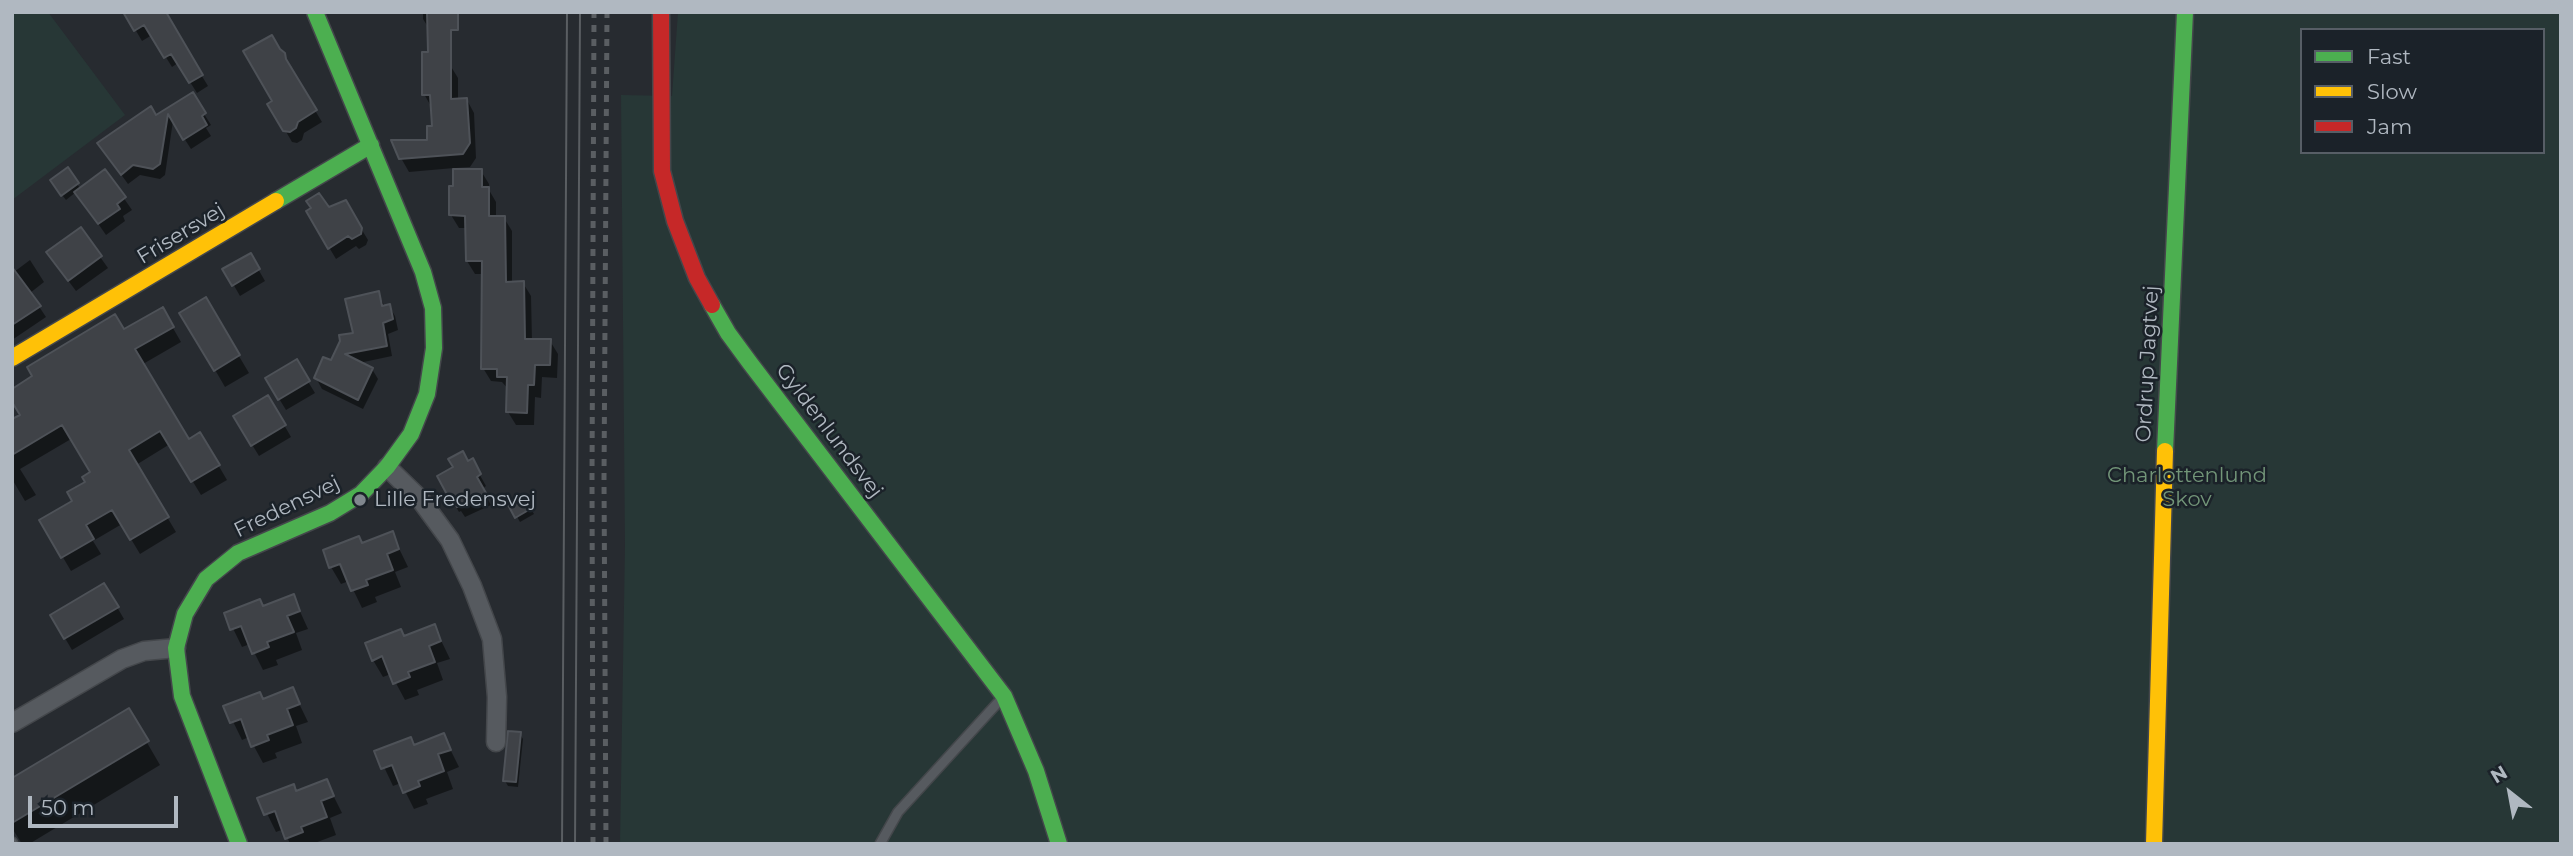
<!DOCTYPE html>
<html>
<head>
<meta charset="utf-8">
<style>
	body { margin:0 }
	#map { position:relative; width:2573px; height:856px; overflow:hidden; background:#272b30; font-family:Montserrat,sans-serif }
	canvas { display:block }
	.frame { position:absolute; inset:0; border:14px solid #b0b8c1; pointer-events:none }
	.legend { position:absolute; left:2300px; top:28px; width:245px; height:126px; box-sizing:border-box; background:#1b2229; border:2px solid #575e66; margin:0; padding:9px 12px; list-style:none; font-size:21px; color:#b0b8c1 }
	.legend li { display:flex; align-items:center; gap:14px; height:35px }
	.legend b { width:35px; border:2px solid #575e66 }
	.north { position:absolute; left:2475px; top:758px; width:70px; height:70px; -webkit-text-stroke:5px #1b2229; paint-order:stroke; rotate:329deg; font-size:19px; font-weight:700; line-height:28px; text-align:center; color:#b0b8c1 }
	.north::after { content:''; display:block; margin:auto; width:24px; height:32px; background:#b0b8c1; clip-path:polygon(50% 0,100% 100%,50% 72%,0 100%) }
	.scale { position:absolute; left:28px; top:796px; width:150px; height:32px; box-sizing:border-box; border:4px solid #b0b8c1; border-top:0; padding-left:9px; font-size:21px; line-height:24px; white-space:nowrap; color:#b0b8c1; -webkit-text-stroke:5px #1b2229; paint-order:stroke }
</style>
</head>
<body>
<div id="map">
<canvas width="2573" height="856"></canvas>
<div class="frame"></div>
<ul class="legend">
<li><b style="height:9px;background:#4caf50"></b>Fast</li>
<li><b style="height:9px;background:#ffc107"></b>Slow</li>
<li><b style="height:9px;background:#c62828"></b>Jam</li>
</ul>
<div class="north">N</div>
<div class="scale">50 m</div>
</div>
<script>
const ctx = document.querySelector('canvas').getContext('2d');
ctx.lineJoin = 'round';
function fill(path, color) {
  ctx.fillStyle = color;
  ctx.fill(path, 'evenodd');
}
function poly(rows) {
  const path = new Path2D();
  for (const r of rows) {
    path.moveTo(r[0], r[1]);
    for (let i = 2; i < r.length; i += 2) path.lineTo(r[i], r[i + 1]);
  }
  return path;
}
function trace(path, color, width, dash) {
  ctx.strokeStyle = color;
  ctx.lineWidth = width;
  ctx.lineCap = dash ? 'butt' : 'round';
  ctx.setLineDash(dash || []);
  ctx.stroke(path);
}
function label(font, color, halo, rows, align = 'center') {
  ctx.font = font + ' Montserrat,sans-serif';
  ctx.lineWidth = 5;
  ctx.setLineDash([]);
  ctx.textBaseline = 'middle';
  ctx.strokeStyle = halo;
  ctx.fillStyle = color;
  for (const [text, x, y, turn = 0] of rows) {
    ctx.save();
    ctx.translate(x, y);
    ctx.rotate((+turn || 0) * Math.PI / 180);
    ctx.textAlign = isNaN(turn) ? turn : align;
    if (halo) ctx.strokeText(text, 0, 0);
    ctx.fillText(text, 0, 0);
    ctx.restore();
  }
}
const green = poly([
	[15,12,48,12,125,115,12,200,12,14],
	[678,12,2561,12,2561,844,620,844,625,546,621,95,672,96],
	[2302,30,2543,30,2543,152,2302,152]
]);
const shadow = poly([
	[125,12,164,14,208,86,197,93,178,63,172,67,152,35,142,41],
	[423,12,444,12,430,30,423,19],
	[279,50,284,54,292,72,322,122,304,133,302,140,297,143,292,142,270,104,274,102],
	[450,65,458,78,458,100,467,100,474,113,476,158,470,167,456,168,456,171,481,171,489,184,489,190,496,202,496,218,504,218,512,231,512,283,523,283,531,296,532,341,550,341,558,354,557,378,542,377,541,398,535,397,534,425,516,425,508,412,509,390,502,382,491,381,483,368,483,274,475,274,467,261,467,228,459,228,451,215,454,168,409,172,401,158,429,141,434,128,432,108,424,94],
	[192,95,211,125,206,128,211,136,191,149,173,121,165,175,160,179,140,175,128,184,99,144,155,118],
	[68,170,81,190,105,171,132,210,123,216,125,221,106,235,76,192,66,200,55,186],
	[345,202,368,240,366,245,359,249,356,246,336,259,308,212,313,209,328,209],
	[80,229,108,268,76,291,55,263],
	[250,255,265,281,240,296,225,270],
	[30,260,44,282,30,293,46,317,12,340,12,270,14,272],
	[378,293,385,307,389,306,395,316,398,330,388,334,392,356,359,363,372,369,378,379,363,409,322,389,316,378,355,334],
	[205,299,249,373,225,387,182,313],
	[162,309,181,342,143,364,188,441,200,434,227,480,201,495,170,444,136,465,176,532,140,554,122,524,93,541,101,554,71,571,41,520,74,501,92,473,71,439,20,469,36,495,25,501,12,479,12,421,123,332],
	[296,362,315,393,286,410,267,379],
	[268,397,291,437,259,456,235,417],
	[472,461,486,486,482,489,491,505,465,517,461,511,459,512,439,477],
	[524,497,534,514,520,522,510,504],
	[392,534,408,567,395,572,401,587,375,597,377,602,362,608,349,581,341,584,331,567,362,545],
	[104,585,124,619,72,650,52,616],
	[293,596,308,629,296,633,302,650,276,660,278,665,263,670,250,644,242,647,226,614,263,607],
	[434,626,450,659,437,663,443,680,417,690,419,695,405,700,391,674,383,677,373,660,404,638],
	[292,689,308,722,296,726,302,743,275,753,277,758,263,763,249,737,242,740,226,707,263,701],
	[128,710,160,765,29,844,22,844,12,828,12,780],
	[520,734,523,739,518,787,508,786,505,781],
	[443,735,459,767,447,772,453,789,426,799,428,804,414,809,401,783,393,786,377,752,414,746],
	[326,781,342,813,330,818,336,835,312,844,290,844,284,829,276,832,260,799,297,792]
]);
const building = poly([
	[123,12,166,12,203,75,189,83,171,54,164,58,144,25,134,31,123,12],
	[427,12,458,12,458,30,451,30,451,99,467,98,470,143,463,154,399,159,391,140,427,140,427,126,432,126,430,95,422,95,422,52,428,52,427,12],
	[272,35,280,49,285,53,286,59,317,110,298,122,296,128,290,132,283,131,267,104,272,101,243,51,272,35],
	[193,92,206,113,202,116,207,125,183,140,168,114,160,164,153,169,133,165,121,175,97,143,151,106,156,115,193,92],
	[68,167,79,183,61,196,50,180,68,167],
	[105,169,126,197,117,204,120,209,98,224,74,192,105,169],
	[453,169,482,169,482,187,489,187,489,216,505,216,506,282,524,281,525,339,551,339,550,365,535,365,534,385,528,385,527,413,506,412,507,377,497,377,497,369,481,369,482,261,466,261,465,216,449,215,449,186,453,186,453,169],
	[319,193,329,207,346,200,362,228,361,234,352,239,348,236,328,249,306,211,311,208,306,201,319,193],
	[81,227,102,256,68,281,46,252,81,227],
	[251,253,260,269,232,286,222,269,251,253],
	[12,267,41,306,12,325,12,267],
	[379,291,382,306,390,304,393,319,383,323,387,346,345,354,373,368,358,400,314,378,323,357,331,360,340,341,339,335,353,333,345,299,379,291],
	[206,297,240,355,214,371,179,313,206,297],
	[163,307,174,327,135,349,189,439,200,432,220,465,191,482,160,431,129,450,169,517,130,540,112,510,86,525,94,539,61,558,39,520,72,501,67,492,85,482,82,477,90,472,62,425,12,455,12,419,20,415,12,402,12,389,32,376,27,367,115,314,124,329,163,307],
	[297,359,310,381,278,400,265,378,297,359],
	[268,395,286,425,251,446,233,416,268,395],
	[463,451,468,461,473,458,481,474,477,477,486,493,457,507,453,500,451,502,437,476,453,467,448,459,463,451],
	[525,494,532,508,515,518,507,503,525,494],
	[393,531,399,549,387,554,393,570,366,580,368,585,351,591,340,564,329,568,323,550,359,536,362,543,393,531],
	[104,583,119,607,64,639,50,615,104,583],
	[294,594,300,611,287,616,294,632,267,642,269,647,252,654,241,626,230,630,224,613,260,599,263,606,294,594],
	[435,624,441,641,429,646,435,662,408,672,410,677,393,684,382,656,372,661,365,643,401,629,404,636,435,624],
	[293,687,300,704,287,709,293,725,267,735,269,740,251,747,241,719,230,723,223,706,260,692,263,699,293,687],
	[129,708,149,741,12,823,12,778,129,708],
	[508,731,521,732,516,782,503,781,508,731],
	[444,733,451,750,438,754,444,771,418,781,420,786,403,793,392,765,381,769,374,751,411,737,414,745,444,733],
	[327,779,334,796,321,801,327,817,301,827,303,832,285,839,275,811,264,815,257,798,294,784,296,791,327,779]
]);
const lane = poly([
	[12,842,13,844],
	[880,844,898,812,1002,698]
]);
const street = poly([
	[387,467,420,499,450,540,472,586,492,639,497,697,496,742],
	[12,723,122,659,144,651,176,648]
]);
const fast = poly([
	[276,201,371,145],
	[712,305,728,333,750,363,1004,696,1036,771,1059,844],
	[2165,451,2185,12],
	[239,844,182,696,176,648,185,614,206,579,238,553,330,513,361,494,387,467,411,434,427,394,434,348,433,308,423,272,315,12]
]);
const slow = poly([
	[12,358,276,201],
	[2154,844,2165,451]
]);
const jam = poly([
	[661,12,662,171,675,221,697,278,712,305]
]);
const tram = poly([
	[562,844,567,12],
	[575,844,580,12]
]);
const rail = poly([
	[593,844,592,478,594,12],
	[606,844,604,478,607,12]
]);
const markers = [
	[360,500,7,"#80878e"]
];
const streetNames = [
	["Frisersvej",181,234,-31],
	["Ordrup Jagtvej",2148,364,-87],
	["Gyldenlundsvej",829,431,53],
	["Fredensvej",287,507,-26]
];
const parkNames = [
	["Charlottenlund",2187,476],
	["Skov",2187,500]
];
const poiNames = [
	["Lille Fredensvej",374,500]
];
fill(green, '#273736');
fill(shadow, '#0007');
fill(building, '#3f4247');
trace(building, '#4e5258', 2);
trace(lane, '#44474b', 12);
trace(street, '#44474b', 21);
trace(fast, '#44474b', 19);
trace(slow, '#44474b', 19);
trace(jam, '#44474b', 19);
trace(lane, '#565a5f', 9);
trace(street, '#565a5f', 18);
trace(fast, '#4caf50', 16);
trace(slow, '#ffc107', 16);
trace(jam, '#c62828', 16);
trace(tram, '#5a5e62', 2);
trace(rail, '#5a5e62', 5, [7, 7]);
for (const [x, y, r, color] of markers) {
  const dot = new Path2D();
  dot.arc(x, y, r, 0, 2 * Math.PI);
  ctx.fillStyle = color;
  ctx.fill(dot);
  trace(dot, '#1b2229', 2.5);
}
label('21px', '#b0b8c1', '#1b2229', streetNames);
label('21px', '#729578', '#1b2229', parkNames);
label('21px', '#b0b8c1', '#1b2229', poiNames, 'left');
</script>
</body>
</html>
